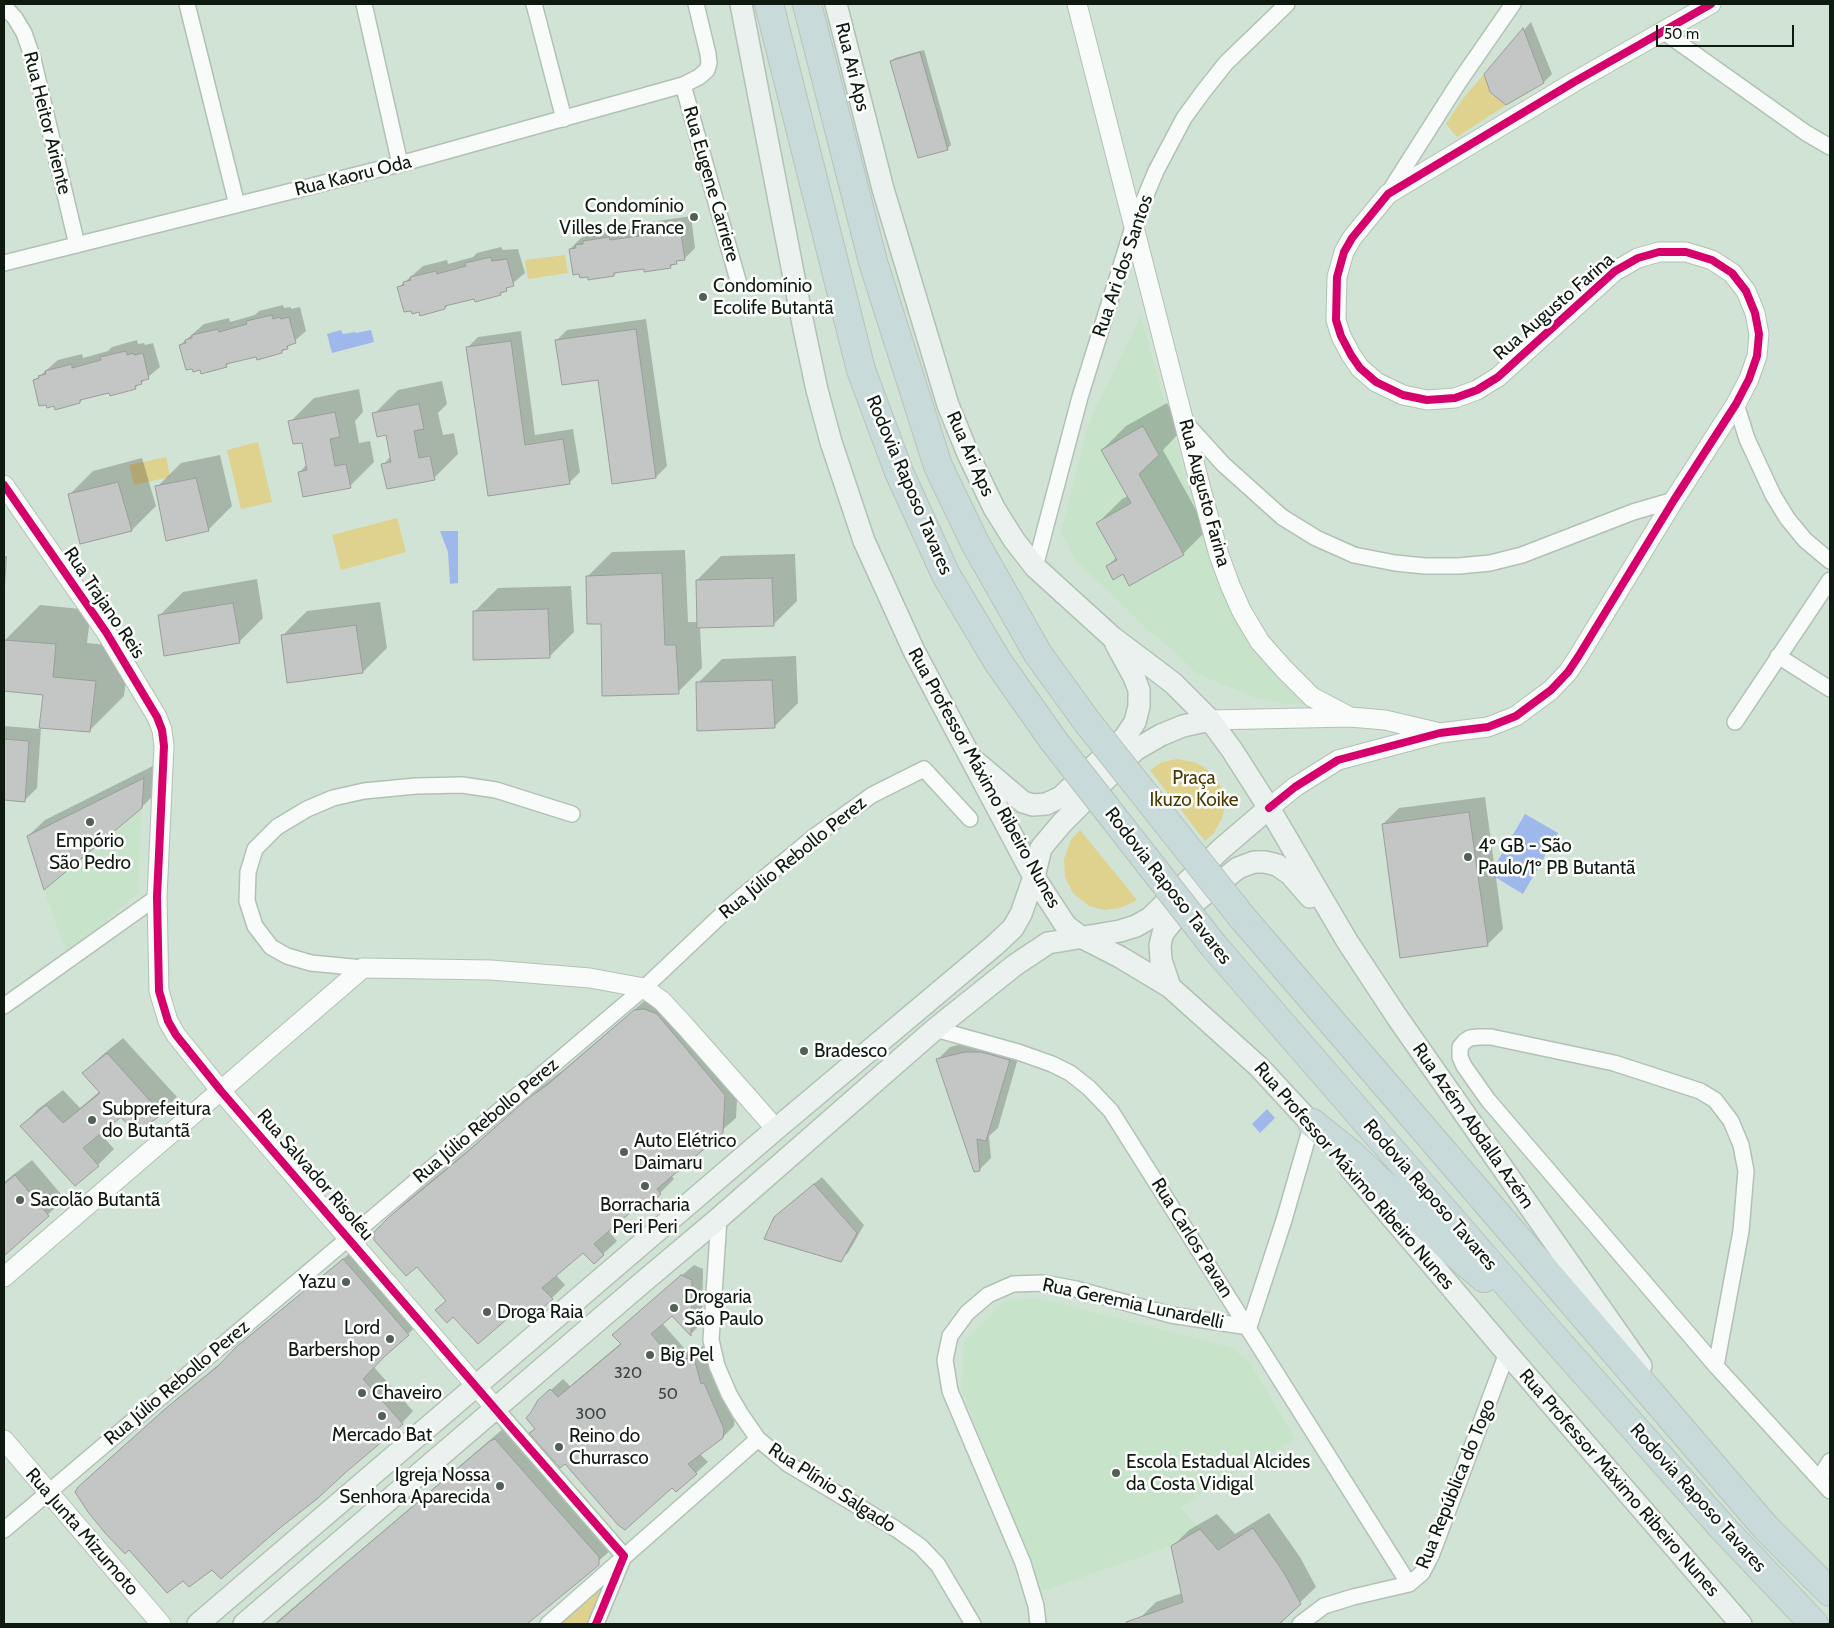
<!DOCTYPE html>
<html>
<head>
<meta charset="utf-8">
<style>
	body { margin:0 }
	#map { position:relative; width:1834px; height:1628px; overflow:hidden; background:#d1e3d4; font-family:Cabin,sans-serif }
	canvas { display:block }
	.frame { position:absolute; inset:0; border:5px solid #0e1910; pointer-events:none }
	.scale { position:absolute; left:1656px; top:25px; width:138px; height:22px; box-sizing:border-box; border:2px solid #0e1910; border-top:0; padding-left:6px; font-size:15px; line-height:18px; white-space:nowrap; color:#0e1910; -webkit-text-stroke:4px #fff; paint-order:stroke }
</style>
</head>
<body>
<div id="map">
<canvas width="1834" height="1628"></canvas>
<div class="frame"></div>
<div class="scale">50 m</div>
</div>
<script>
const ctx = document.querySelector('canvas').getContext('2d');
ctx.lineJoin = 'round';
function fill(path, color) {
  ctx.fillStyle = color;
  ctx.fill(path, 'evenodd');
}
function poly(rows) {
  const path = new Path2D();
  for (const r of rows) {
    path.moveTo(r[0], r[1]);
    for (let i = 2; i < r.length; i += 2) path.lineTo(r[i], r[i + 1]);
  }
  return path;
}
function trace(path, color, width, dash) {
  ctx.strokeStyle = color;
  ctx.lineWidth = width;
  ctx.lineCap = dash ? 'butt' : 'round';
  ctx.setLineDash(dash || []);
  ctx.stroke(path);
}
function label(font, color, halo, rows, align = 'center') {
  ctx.font = font + ' Cabin,sans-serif';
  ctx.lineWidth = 5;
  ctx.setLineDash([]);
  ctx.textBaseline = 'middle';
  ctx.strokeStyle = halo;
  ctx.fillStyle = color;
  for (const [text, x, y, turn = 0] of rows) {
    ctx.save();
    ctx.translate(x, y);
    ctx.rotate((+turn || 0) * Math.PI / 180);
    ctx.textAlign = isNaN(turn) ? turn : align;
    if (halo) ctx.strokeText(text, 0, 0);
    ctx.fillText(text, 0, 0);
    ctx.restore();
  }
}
const built = poly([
	[1141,316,1183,470,1213,556,1313,706,1285,704,1259,699,1197,674,1176,653,1148,630,1074,558,1061,531,1090,419],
	[142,808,137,894,67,954,44,890],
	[1038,1298,1230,1347,1250,1362,1295,1439,1180,1507,1200,1529,1177,1544,1040,1592,961,1388,964,1342,1004,1301]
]);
const green = poly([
	[1484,74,1490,92,1506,105,1457,137,1446,124,1461,101],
	[565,255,568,273,528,279,525,260],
	[258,442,272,502,241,509,227,450],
	[166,457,170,477,134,485,129,465],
	[397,518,406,552,341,570,332,535],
	[1177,759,1194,762,1204,767,1217,779,1223,792,1225,805,1222,818,1214,833,1205,841,1150,770,1162,762],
	[1080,830,1137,900,1120,908,1104,910,1089,906,1073,893,1065,877,1064,859,1071,840],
	[617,1570,593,1624,554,1624]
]);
const water = poly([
	[341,330,343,334,355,332,356,333,371,330,374,342,332,353,327,334],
	[440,531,458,531,458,583,450,584,448,552],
	[1525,814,1558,833,1523,894,1490,874],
	[1267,1109,1275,1118,1260,1133,1252,1124]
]);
const shadow = poly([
	[1531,22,1552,74,1544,82,1506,103,1485,74],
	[924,50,951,145,947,149,892,61,895,58],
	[691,216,695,248,684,259,680,259,670,267,645,268,617,272,614,275,589,275,570,249,581,238,591,234,595,230,620,227,620,230,647,226,651,222],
	[501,247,503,250,518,249,525,273,500,294,475,297,449,304,445,308,420,311,399,287,423,266,447,260,448,264,473,257,477,253],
	[283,305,284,308,291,307,291,309,300,307,306,331,282,352,257,356,231,362,226,366,201,369,180,345,204,324,229,318,230,322,255,315,259,311],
	[646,319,667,466,656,477,613,483,599,378,556,341,567,330],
	[521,331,535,435,573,429,580,472,569,483,489,495,468,347,478,337],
	[137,340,138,344,144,343,145,345,153,343,160,367,135,388,84,398,80,402,34,381,58,360,82,354,83,358,108,351,112,347],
	[442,381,447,404,438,413,443,435,454,433,458,454,434,478,383,465,391,456,387,434,374,414,398,390],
	[359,389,363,412,355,421,359,443,370,441,374,462,350,486,299,473,307,464,303,441,290,422,314,398],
	[1167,403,1182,430,1163,450,1207,530,1183,554,1129,584,1123,573,1107,566,1117,557,1098,523,1122,499,1128,496,1102,450,1126,426],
	[220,455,232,506,208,530,157,487,181,463],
	[142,458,156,506,132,530,81,542,69,495,93,471],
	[685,550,688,622,698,622,697,580,721,556,795,554,797,601,773,625,700,627,702,668,678,692,602,623,588,576,612,552],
	[4,556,7,556,4,603],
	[257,579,263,618,239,642,159,616,183,592],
	[571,586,574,632,550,656,474,612,498,588],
	[380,602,387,648,363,672,283,635,307,611],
	[40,605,91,610,87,643,130,647,124,696,89,731,41,727,37,788,25,800,4,799,4,726,40,729,44,693,4,690,5,640],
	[796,656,798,703,774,727,698,683,722,659],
	[159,763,158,791,142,807,28,836,45,820],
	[1485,797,1503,929,1487,945,1383,824,1399,808],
	[649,997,738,1081,736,1118,671,1175,674,1179,651,1202,647,1197,608,1230,617,1241,603,1254,594,1262,583,1251,556,1275,565,1285,552,1298,521,1305,447,1300,418,1265,375,1232,404,1203,480,1140,541,1087,562,1071],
	[123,1038,177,1097,161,1113,137,1133,121,1115,100,1133,114,1149,98,1165,75,1184,22,1126,37,1110,63,1090,80,1108,100,1091,84,1073,100,1057],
	[978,1040,1021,1048,998,1128,989,1136,991,1158,979,1170,938,1059,950,1047],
	[32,1160,65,1199,4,1254,4,1182],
	[822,1177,864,1225,848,1253,840,1260,783,1210],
	[355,1249,420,1323,373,1366,413,1411,402,1423,212,1568,91,1475,179,1397,229,1356,249,1336],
	[694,1265,703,1269,702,1323,691,1334,672,1314,662,1323,691,1356,705,1344,735,1417,734,1426,722,1438,700,1454,708,1462,696,1473,672,1486,536,1428,539,1401,563,1379,570,1386,621,1343,626,1323],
	[504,1428,611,1550,527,1624,274,1624],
	[1269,1513,1300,1557,1316,1587,1289,1613,1281,1624,1142,1624,1140,1618,1156,1602,1182,1593,1173,1546,1189,1530,1217,1514,1235,1534]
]);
const building = poly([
	[1523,28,1544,83,1506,105,1490,92,1484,74,1523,28],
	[920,52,948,150,918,158,890,61,920,52],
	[680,227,685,260,676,261,677,264,670,265,671,268,644,272,644,269,614,273,614,276,588,280,588,277,580,278,579,274,573,275,569,249,576,248,575,245,583,244,583,241,609,237,610,240,639,236,638,233,680,227],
	[491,257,492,261,507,259,514,286,506,288,507,291,500,293,501,295,475,302,474,299,445,306,445,309,420,316,419,312,412,314,411,311,404,312,397,287,404,285,403,282,411,280,410,277,436,271,437,274,466,266,465,263,491,257],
	[272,315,273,319,280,317,281,319,289,317,296,343,287,346,288,349,282,350,282,353,257,360,256,357,226,364,227,367,201,374,200,370,193,372,192,369,186,370,179,345,186,343,185,340,192,338,192,335,218,329,219,332,247,324,246,321,272,315],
	[636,329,656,478,612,484,598,380,562,385,555,340,636,329],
	[511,341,525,445,563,439,570,484,488,496,466,347,511,341],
	[126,351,127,355,133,353,134,355,143,353,149,379,141,381,142,384,135,386,136,389,110,396,109,393,80,400,80,403,55,410,54,406,47,408,46,405,39,406,33,380,39,378,38,376,46,374,45,371,72,364,72,368,101,360,100,357,126,351],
	[419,404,424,429,414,431,419,458,430,456,435,480,387,489,381,464,391,462,386,435,377,437,372,413,419,404],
	[335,412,340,437,330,439,335,466,346,464,351,488,303,497,298,472,307,470,302,443,293,444,288,421,335,412],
	[1143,426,1159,455,1139,474,1184,555,1129,586,1123,574,1113,580,1106,566,1117,560,1096,523,1131,503,1101,450,1143,426],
	[196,478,209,531,166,541,155,486,196,478],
	[118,482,132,531,80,544,68,494,118,482],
	[662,573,665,645,676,645,679,694,602,696,601,624,587,624,586,576,662,573],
	[772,578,774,626,697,628,696,580,772,578],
	[233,603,240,643,164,656,158,615,233,603],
	[548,609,550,658,473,660,473,611,548,609],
	[356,625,363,673,287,683,281,635,356,625],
	[4,640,56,644,53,677,96,681,90,732,39,728,43,695,4,691,4,640],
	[772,680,775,728,697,731,696,682,772,680],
	[4,739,29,741,25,802,4,800,4,739],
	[144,778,142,808,44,890,27,836,144,778],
	[1469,812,1488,946,1400,958,1382,824,1469,812],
	[644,1009,657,1014,725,1095,723,1133,657,1189,661,1194,650,1204,646,1199,594,1244,604,1255,594,1264,583,1253,542,1288,553,1299,531,1318,521,1307,478,1344,453,1317,447,1323,435,1310,446,1301,417,1267,406,1276,374,1240,374,1232,389,1217,465,1154,526,1100,547,1085,634,1010,644,1009],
	[965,1052,981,1052,1010,1060,986,1141,977,1139,980,1171,974,1172,936,1059,965,1052],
	[107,1053,162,1114,136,1134,121,1117,83,1148,99,1166,75,1186,20,1126,46,1105,63,1123,100,1093,82,1073,107,1053],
	[15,1175,49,1216,4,1256,4,1184,15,1175],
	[814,1184,857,1233,841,1262,764,1239,774,1217,814,1184],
	[343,1259,409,1335,384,1357,363,1379,403,1424,345,1473,317,1499,281,1527,221,1579,212,1570,189,1587,183,1581,167,1593,129,1550,125,1554,106,1534,88,1512,75,1492,78,1487,165,1409,218,1366,236,1347,343,1259],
	[681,1275,692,1280,691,1336,672,1316,651,1334,679,1366,693,1354,701,1384,704,1383,724,1429,723,1438,688,1464,697,1474,676,1492,672,1488,625,1530,618,1525,565,1464,560,1468,529,1433,535,1429,526,1418,531,1412,538,1400,550,1389,558,1397,621,1344,612,1335,681,1275],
	[495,1439,599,1557,599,1565,581,1580,527,1624,276,1624,333,1574,490,1441,495,1439],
	[1253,1528,1284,1573,1301,1604,1279,1624,1127,1624,1126,1622,1183,1602,1171,1546,1200,1529,1218,1550,1253,1528]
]);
const minor = poly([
	[187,4,237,205],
	[364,4,400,164],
	[534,4,564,119],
	[4,6,15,18,24,33,33,59,77,245],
	[1664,32,1806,133,1830,147],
	[683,85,739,284],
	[1389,192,1459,82,1513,4],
	[4,263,400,164,683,85,699,77,707,70,709,63,708,54,696,4],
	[1736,404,1747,439,1773,495,1787,518,1805,540,1830,561],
	[1184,421,1223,464,1282,517,1316,538,1354,555,1395,563,1425,566,1459,566,1490,563,1522,555,1633,512,1674,500],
	[1035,567,1080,397,1134,224,1156,171,1184,118,1203,92,1226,63,1287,4],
	[1778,656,1830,689],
	[1735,722,1830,580],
	[363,968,311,963,287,956,271,947,255,926,247,901,248,872,255,849,277,827,307,809,333,798,364,791,416,786,462,785,496,790,572,814],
	[4,1006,157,897],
	[935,1029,1018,1052,1052,1064,1070,1073,1089,1088,1111,1111,1409,1584],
	[719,1218,711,1340,717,1366,729,1394,740,1413,758,1439,788,1464,896,1529,920,1546,938,1565,973,1624],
	[1716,1366,1741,1231,1746,1171,1741,1145,1731,1121,1715,1100,1700,1091,1614,1063,1491,1037,1478,1037,1470,1038,1465,1041,1460,1047,1460,1057,1464,1066,1488,1100,1716,1366,1830,1491],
	[496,1409,624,1556,596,1624],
	[1819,1479,1830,1461],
	[4,1530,644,988,733,904,815,836,872,795,924,769,970,819],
	[548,1624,758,1439],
	[1038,1624,1036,1606,1023,1563,950,1391,945,1360,950,1336,967,1313,988,1295,1013,1284,1043,1283,1076,1289,1171,1315,1249,1327,1284,1220,1312,1123],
	[1300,1624,1324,1606,1353,1597,1409,1584,1422,1573,1431,1556,1507,1353]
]);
const tertiary = poly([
	[1077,4,1201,489,1219,555,1230,585,1242,612,1260,642,1284,669,1312,697,1350,717],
	[4,485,106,632,157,717,162,730,164,746,157,897,159,991,168,1021,176,1035,221,1091,496,1409],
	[1210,720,1350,717,1385,720,1436,732],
	[1269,808,1295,787,1338,760,1440,733,1488,727,1516,716,1551,690,1568,672,1578,657,1674,500,1736,404,1749,379,1757,356,1759,334,1755,313,1746,291,1732,273,1712,260,1686,252,1659,252,1638,258,1615,271,1498,377,1477,390,1455,398,1427,400,1403,395,1376,382,1360,368,1351,355,1341,336,1336,320,1337,277,1344,252,1352,238,1388,194,1574,82,1711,4],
	[4,1277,363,968,491,970,590,978,644,988,662,1001,686,1027,776,1129],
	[4,1440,161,1624]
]);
const secondary = poly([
	[741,4,803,324,817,390,831,442,864,541,914,651,1034,877,1066,926,1081,937,1120,957,1170,987,1259,1067,1321,1134],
	[836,4,883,189,948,405,968,454,994,508,1014,540,1035,567,1112,637,1173,683,1210,720,1232,750,1269,808,1347,941,1397,1017,1641,1366],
	[977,763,1023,802,1033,805,1046,804,1061,797,1125,737,1135,722,1139,706,1139,690,1134,677,1116,644],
	[1170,987,1161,960,1160,945,1163,933,1176,917,1238,868,1254,862,1265,862,1277,865,1290,874,1310,897],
	[1349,1167,1507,1353,1741,1624],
	[198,1624,776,1129,995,945,1013,928,1021,914,1034,877,1041,848,1062,823,1135,750,1161,735,1183,726,1210,720],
	[244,1624,643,1282,719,1218,935,1029,1015,965,1048,943,1120,931,1136,926,1150,918,1220,850,1269,808]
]);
const motorway = poly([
	[769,4,861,370,899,472,946,575,998,662,1053,740],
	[807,4,873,262,938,466,975,543,1038,654,1088,723],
	[1241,916,1766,1528,1830,1592],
	[1213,945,1549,1332,1722,1527,1814,1624],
	[1312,1123,1352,1155,1456,1254,1484,1278]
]);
const motorwayBridge = poly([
	[1088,723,1241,916],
	[1053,740,1213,945]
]);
const cycleway = poly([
	[4,485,106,632,157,717,162,730,164,746,157,897,159,991,168,1021,176,1035,221,1091,510,1426,624,1556,596,1624],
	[1269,808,1295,787,1338,760,1440,733,1488,727,1516,716,1551,690,1568,672,1578,657,1674,500,1736,404,1749,379,1757,356,1759,334,1755,313,1746,291,1732,273,1712,260,1686,252,1659,252,1638,258,1615,271,1498,377,1477,390,1455,398,1427,400,1403,395,1376,382,1360,368,1351,355,1341,336,1336,320,1337,277,1344,252,1352,238,1388,194,1574,82,1711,4]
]);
const markers = [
	[694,217,5,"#526055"],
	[703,297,5,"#526055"],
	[90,822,5,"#526055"],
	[1468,857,5,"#526055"],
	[804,1051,5,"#526055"],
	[92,1120,5,"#526055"],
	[624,1152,5,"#526055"],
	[645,1186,5,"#526055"],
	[20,1200,5,"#526055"],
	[346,1282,5,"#526055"],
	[674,1308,5,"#526055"],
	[487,1312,5,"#526055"],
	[390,1339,5,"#526055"],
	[650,1355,5,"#526055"],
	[362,1393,5,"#526055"],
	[382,1416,5,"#526055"],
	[559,1447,5,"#526055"],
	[1116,1473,5,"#526055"],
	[500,1486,5,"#526055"]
];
const numberNames = [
	["320",628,1373],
	["50",668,1394],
	["300",591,1414]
];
const streetNames = [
	["Rua Ari Aps",852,67,76],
	["Rua Heitor Ariente",47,123,76],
	["Rua Kaoru Oda",353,176,-14],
	["Rua Eugene Carriere",711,184,74],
	["Rua Ari dos Santos",1123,266,-71],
	["Rua Augusto Farina",1554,307,-41],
	["Rua Ari Aps",970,454,66],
	["Rodovia Raposo Tavares",909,485,67],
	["Rua Augusto Farina",1204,493,75],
	["Rua Trajano Reis",104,603,56],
	["Rua Professor Máximo Ribeiro Nunes",984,778,61],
	["Rua Júlio Rebollo Perez",793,858,-39],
	["Rodovia Raposo Tavares",1168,886,52],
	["Rua Júlio Rebollo Perez",486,1121,-40],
	["Rua Azém Abdalla Azém",1473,1126,55],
	["Rua Salvador Risoléu",315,1175,49],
	["Rua Professor Máximo Ribeiro Nunes",1354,1176,49],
	["Rodovia Raposo Tavares",1430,1195,49],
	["Rua Carlos Pavan",1192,1238,58],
	["Rua Geremia Lunardelli",1133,1304,12],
	["Rua Júlio Rebollo Perez",177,1383,-40],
	["Rua Professor Máximo Ribeiro Nunes",1619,1483,49],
	["Rua República do Togo",1456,1484,-68],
	["Rua Plínio Salgado",832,1488,33],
	["Rodovia Raposo Tavares",1698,1498,48],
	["Rua Junta Mizumoto",82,1532,49]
];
const poiNames = [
	["Condomínio",684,206,"right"],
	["Villes de France",684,228,"right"],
	["Condomínio",713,286],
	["Ecolife Butantã",713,308],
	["Empório",90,841,"center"],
	["São Pedro",90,863,"center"],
	["4º GB - São",1478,846],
	["Paulo/1º PB Butantã",1478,868],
	["Bradesco",814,1051],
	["Subprefeitura",102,1109],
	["do Butantã",102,1131],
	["Auto Elétrico",634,1141],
	["Daimaru",634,1163],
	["Sacolão Butantã",30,1200],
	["Borracharia",645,1205,"center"],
	["Peri Peri",645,1227,"center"],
	["Yazu",336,1282,"right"],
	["Drogaria",684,1297],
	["São Paulo",684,1319],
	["Droga Raia",497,1312],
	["Lord",380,1328,"right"],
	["Barbershop",380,1350,"right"],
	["Big Pel",660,1355],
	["Chaveiro",372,1393],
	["Mercado Bat",382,1435,"center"],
	["Reino do",569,1436],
	["Churrasco",569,1458],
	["Escola Estadual Alcides",1126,1462],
	["da Costa Vidigal",1126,1484],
	["Igreja Nossa",490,1475,"right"],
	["Senhora Aparecida",490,1497,"right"]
];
const parkNames = [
	["Praça",1194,778],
	["Ikuzo Koike",1194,800]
];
fill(built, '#c7e4cb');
fill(green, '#dfd18e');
fill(water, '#9fb8ec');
fill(shadow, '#0003');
fill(building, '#c3c6c4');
trace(building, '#9a9d9b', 1);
trace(minor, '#b2c1b5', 18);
trace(tertiary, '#b2c1b5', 21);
trace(secondary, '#b2c1b5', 24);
trace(motorway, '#bac2bc', 30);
trace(minor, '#f8fbf9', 15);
trace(tertiary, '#f8fbf9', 19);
trace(secondary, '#eaf1ef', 21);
trace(motorway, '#c8dad9', 28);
trace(motorwayBridge, '#bac2bc', 30, []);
trace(motorwayBridge, '#c8dad9', 28);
trace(cycleway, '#d6006c', 8);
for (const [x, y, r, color] of markers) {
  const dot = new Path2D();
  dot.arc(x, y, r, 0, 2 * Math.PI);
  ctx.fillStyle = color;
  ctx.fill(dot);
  trace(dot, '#fff', 2);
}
label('16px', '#3b443d', null, numberNames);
label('19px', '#0e1910', '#fff', streetNames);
label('19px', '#0e1910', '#fff', poiNames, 'left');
label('19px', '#4b3900', '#fff', parkNames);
</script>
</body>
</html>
